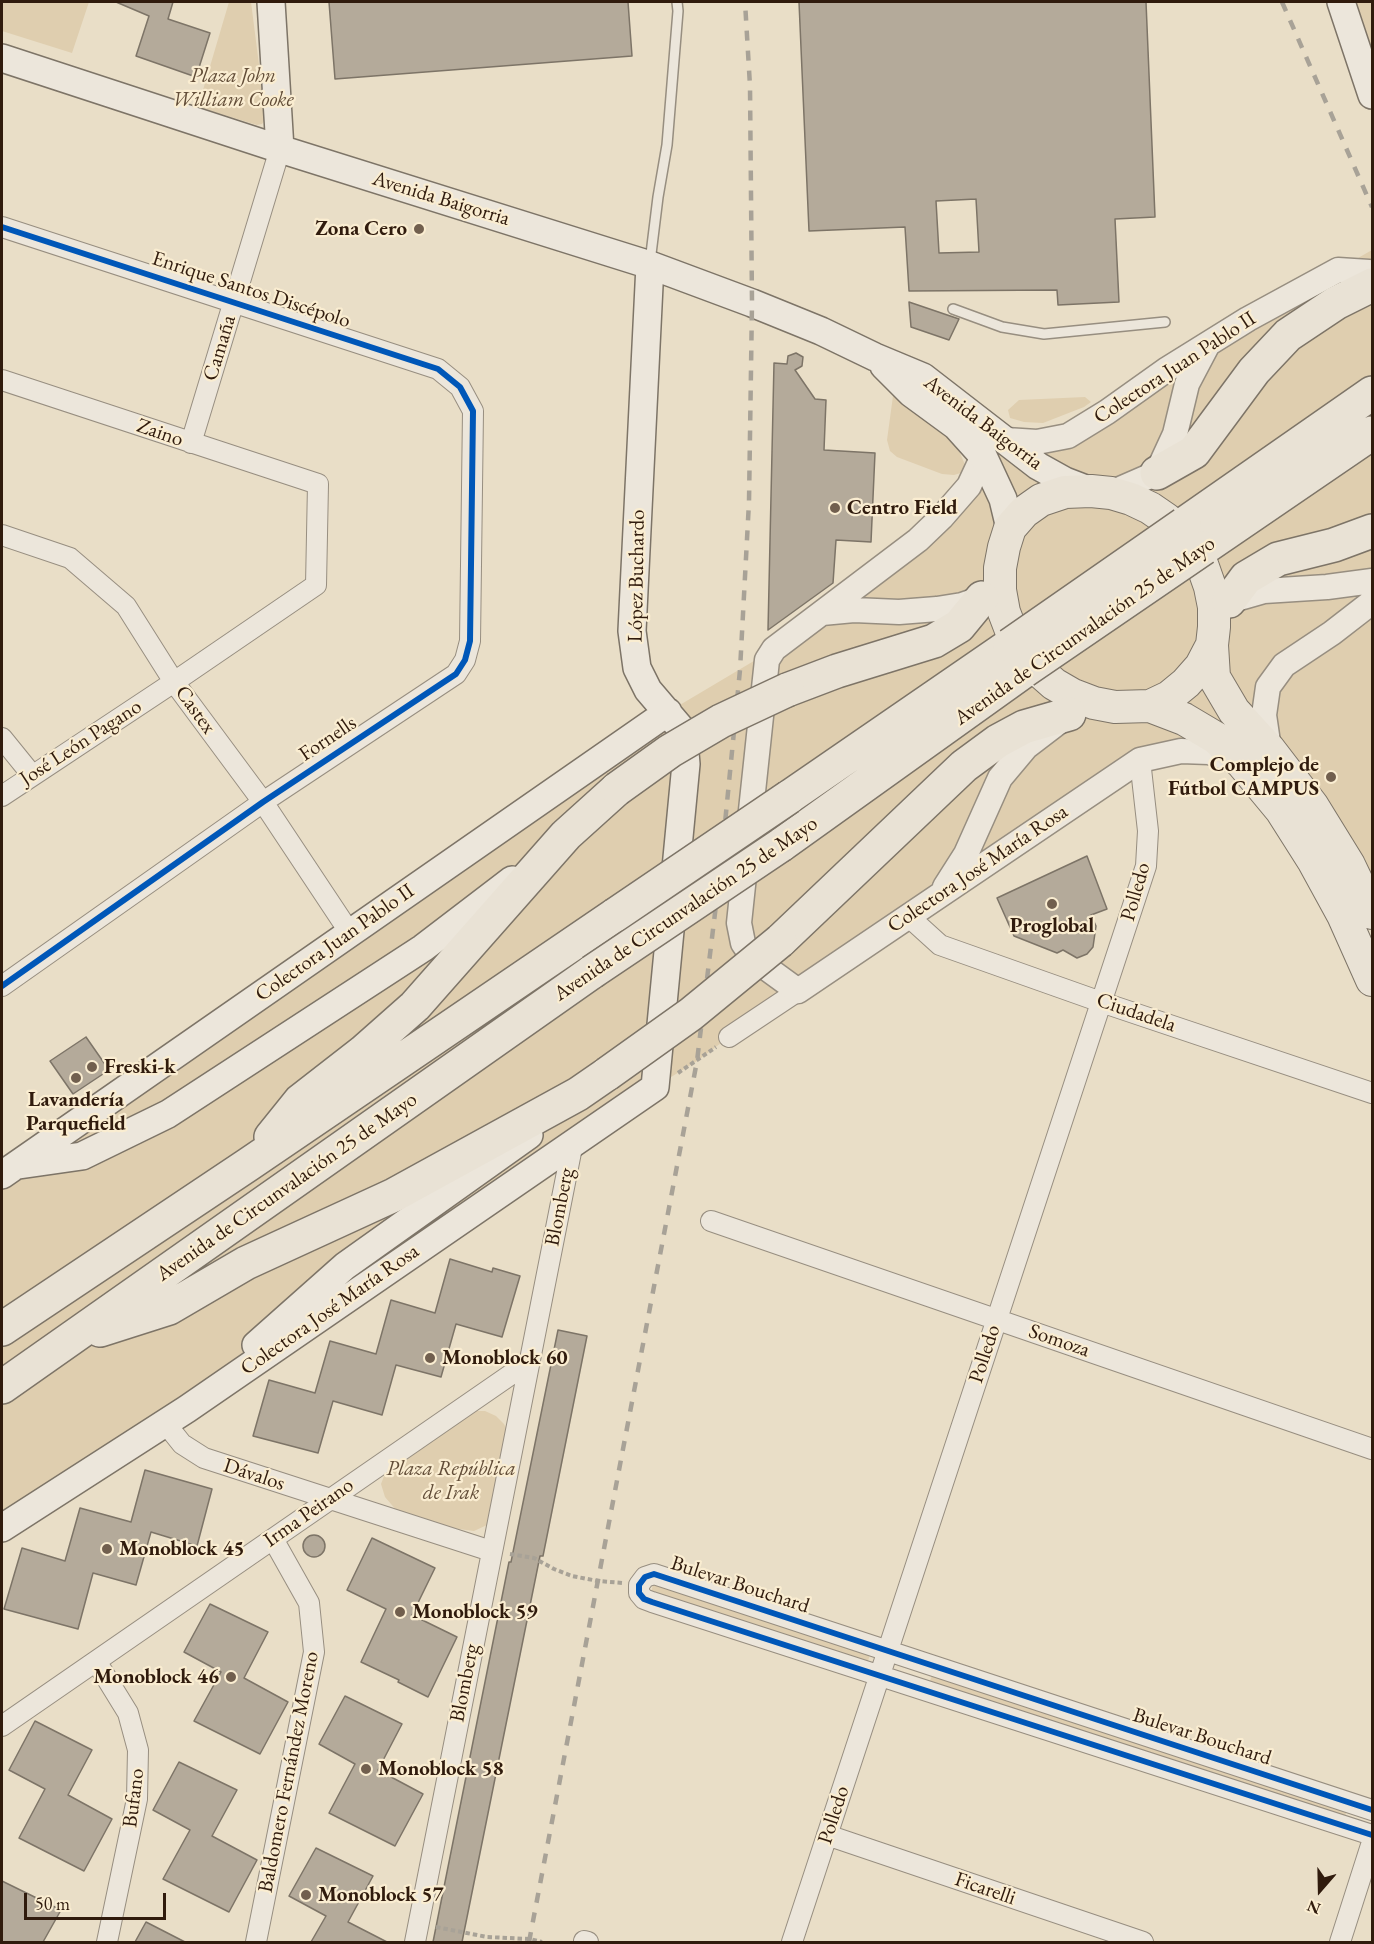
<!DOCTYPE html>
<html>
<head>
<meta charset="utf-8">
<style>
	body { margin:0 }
	#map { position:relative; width:1374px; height:1944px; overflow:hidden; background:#e9dec7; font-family:"EB Garamond",serif }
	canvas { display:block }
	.frame { position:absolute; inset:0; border:3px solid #301b0d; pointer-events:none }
	.north { position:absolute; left:1290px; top:1860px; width:60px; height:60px; -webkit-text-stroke:4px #faedd1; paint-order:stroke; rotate:200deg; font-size:16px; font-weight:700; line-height:24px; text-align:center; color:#301b0d }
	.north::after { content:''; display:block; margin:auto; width:21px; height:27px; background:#301b0d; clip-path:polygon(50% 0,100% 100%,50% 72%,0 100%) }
	.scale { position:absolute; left:24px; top:1893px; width:142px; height:27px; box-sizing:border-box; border:3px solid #301b0d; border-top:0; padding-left:8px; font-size:18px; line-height:21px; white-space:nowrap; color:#301b0d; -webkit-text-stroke:4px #faedd1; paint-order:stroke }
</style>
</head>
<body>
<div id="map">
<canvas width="1374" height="1944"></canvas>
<div class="frame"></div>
<div class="north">N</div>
<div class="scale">50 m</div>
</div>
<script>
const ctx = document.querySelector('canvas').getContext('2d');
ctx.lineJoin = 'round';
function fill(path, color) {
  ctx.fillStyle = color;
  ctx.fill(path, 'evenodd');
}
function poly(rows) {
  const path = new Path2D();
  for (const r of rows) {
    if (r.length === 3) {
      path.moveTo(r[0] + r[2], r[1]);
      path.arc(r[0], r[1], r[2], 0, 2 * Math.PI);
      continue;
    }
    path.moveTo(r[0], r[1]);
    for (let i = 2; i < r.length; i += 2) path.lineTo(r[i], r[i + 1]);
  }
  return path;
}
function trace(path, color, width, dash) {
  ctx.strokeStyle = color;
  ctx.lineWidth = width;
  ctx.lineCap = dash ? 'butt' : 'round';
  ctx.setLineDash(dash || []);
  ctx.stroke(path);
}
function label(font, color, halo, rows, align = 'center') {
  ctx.font = font + ' "EB Garamond",serif';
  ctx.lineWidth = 4.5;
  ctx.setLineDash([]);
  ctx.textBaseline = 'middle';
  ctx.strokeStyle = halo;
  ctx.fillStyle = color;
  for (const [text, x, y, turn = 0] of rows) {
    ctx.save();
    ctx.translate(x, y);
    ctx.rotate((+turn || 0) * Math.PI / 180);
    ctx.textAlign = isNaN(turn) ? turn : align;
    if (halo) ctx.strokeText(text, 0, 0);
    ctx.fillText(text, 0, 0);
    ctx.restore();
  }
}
const green = poly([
	[2,2,89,2,72,53,2,31],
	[229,2,251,2,265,112,265,120,262,124,257,125,198,107],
	[1341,2,1372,2,1372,95],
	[1372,250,1372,913,1269,749,1140,760,729,1037,697,1061,655,1087,2,1528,2,1175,668,712,774,649,918,540,994,448,1037,442],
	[893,396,948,437,958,448,965,465,964,472,954,475,942,474,897,457,890,451,887,440],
	[1085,397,1091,402,1084,407,1043,423,1024,422,1010,418,1008,410,1019,400],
	[476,1411,485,1411,496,1416,504,1424,508,1432,494,1506,487,1525,474,1531,444,1527,397,1511,385,1497,381,1484,386,1471,464,1416],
	[654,1582,871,1651,868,1661,651,1592],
	[933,1672,1348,1807,1345,1816,930,1681]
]);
const building = poly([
	[116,2,173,2,168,19,210,33,196,77,136,56,149,16,116,2],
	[329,2,628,2,632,56,335,79,329,2],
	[799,2,1146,2,1155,217,1115,219,1119,302,1058,305,1057,290,909,291,905,227,809,231,799,2],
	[976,199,979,252,939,253,936,201,976,199],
	[909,302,959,319,949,340,911,327,909,302],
	[796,353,803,357,802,366,795,370,815,399,826,400,824,450,875,453,871,542,836,540,833,583,768,630,774,363,787,364,788,356,796,353],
	[1087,856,1107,909,1091,915,1096,926,1093,947,1087,954,1077,958,1063,950,1057,953,1014,936,997,898,1087,856],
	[86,1037,109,1070,73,1094,50,1061,86,1037],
	[450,1259,492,1272,493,1268,520,1276,502,1337,456,1324,441,1377,396,1365,382,1415,333,1401,318,1453,253,1436,269,1380,315,1393,330,1341,376,1354,391,1300,435,1313,450,1259],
	[558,1330,587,1336,543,1556,540,1556,462,1942,433,1942,509,1562,511,1562,558,1330],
	[145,1470,212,1489,197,1546,151,1532,136,1585,93,1573,78,1629,4,1609,22,1548,65,1561,80,1508,131,1522,145,1470],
	[314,1546,11],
	[372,1538,435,1568,412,1615,457,1637,428,1697,398,1682,399,1680,361,1662,386,1609,347,1590,372,1538],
	[210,1604,268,1632,244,1678,288,1702,260,1754,194,1721,221,1672,184,1652,210,1604],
	[345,1696,402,1724,378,1770,423,1794,395,1846,329,1813,355,1764,319,1744,345,1696],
	[35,1721,92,1750,68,1795,112,1819,84,1871,19,1838,45,1789,9,1770,35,1721],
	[179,1762,237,1790,212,1836,257,1860,229,1912,163,1879,190,1830,153,1810,179,1762],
	[316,1848,373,1876,348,1922,387,1942,311,1942,326,1916,289,1896,316,1848],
	[2,1881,61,1910,43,1942,2,1942,2,1881],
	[146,1922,185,1942,135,1942,146,1922]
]);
const path = poly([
	[678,1073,716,1047],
	[510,1554,534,1558,554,1569,572,1576,598,1581,623,1583],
	[436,1927,487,1937,530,1939,542,1942]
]);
const service = poly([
	[650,262,658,197,667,145,678,11,677,2],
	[953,309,1002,327,1044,334,1165,322]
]);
const minor = poly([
	[2,227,438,369,460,387,473,411,470,641,465,660,456,674,263,802,2,986],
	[2,380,318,484,316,585,174,682,2,796],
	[191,443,280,149],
	[2,535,70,558,126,606,174,682,263,802,350,933],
	[2,738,32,775],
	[908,916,940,945,1101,1002,1372,1093],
	[729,1037,798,991],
	[711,1221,1372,1449],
	[166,1424,182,1444,204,1458,491,1551],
	[96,1661,128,1713,138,1750,137,1799,107,1942],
	[2,1726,529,1362],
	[1372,1810,654,1574,645,1577,639,1585,639,1593,644,1599,652,1602,1372,1835],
	[827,1835,1143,1942],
	[584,1941,588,1942],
	[256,1942,314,1652,309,1603,273,1539],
	[415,1942,573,1142],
	[792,1942,1146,866,1148,831,1140,760],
	[1340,1942,1372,1842]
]);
const tertiary = poly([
	[1006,440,1037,442,1068,436,1107,412,1166,370,1248,319,1338,270,1369,272,1372,274],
	[983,456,969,486,942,517,918,540,774,649,767,660,739,923,743,943,754,959,798,991,1140,760,1181,751,1209,752,1239,762],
	[1111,493,1157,473,1175,434,1187,384,1207,346],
	[1227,604,1229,601,1264,591,1327,587,1372,581],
	[822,613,854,610,899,612,937,609,962,605,982,598,983,596],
	[1269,749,1264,715,1268,687,1284,665,1332,633,1372,602],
	[945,887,966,854,1000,778,1026,747,1060,721]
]);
const secondary = poly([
	[271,2,280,149],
	[1341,2,1372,95],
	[2,58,280,149,650,265,752,303,821,331,875,357,923,377,1038,466,1065,481,1091,491],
	[884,366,911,393,956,426,983,456,1003,499,1010,528],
	[19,1165,82,1156,168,1114,423,948,512,880],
	[2,1175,668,712],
	[256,1345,345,1266,529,1135],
	[2,1528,187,1409,655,1087,686,764,683,731,648,690,637,668,632,631,650,265]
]);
const trunk = poly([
	[1091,491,1111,493,1131,499,1150,508,1166,519,1181,533,1194,549,1203,567,1210,587,1214,607,1214,627,1212,645,1201,666,1186,683,1169,697,1150,706,1115,707,1094,703,1073,695,1054,684,1037,669,1023,652,1012,633,1004,612,1000,590,1000,568,1004,547,1010,528,1024,512,1041,500,1065,492,1091,491],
	[1212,645,1214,677,1234,711,1269,749,1312,805,1349,865,1372,913],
	[1150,706,1184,719,1216,738,1242,763,1281,810,1314,862,1343,915,1372,980]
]);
const motorway = poly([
	[1157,473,1194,452,1254,371,1288,335,1336,303,1372,285],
	[1184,524,1372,393],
	[1204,548,1372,433],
	[1229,601,1246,578,1278,559,1334,545,1372,531],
	[787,690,837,671,934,641,959,626,982,598],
	[789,797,1010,645],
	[781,845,1024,671],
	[780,941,964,766,998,741,1024,727,1069,714],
	[271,1137,300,1101,363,1052,415,1006,566,835,617,789],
	[2,1329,249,1164,615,915],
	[100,1330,169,1308,246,1263,394,1195,578,1094,607,1074],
	[2,1387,592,972]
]);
const rail = poly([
	[1282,2,1372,207],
	[529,1942,697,1061,721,864,740,670,749,502,752,303,750,86,745,2]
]);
const motorwayBridge = poly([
	[1010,645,1184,524],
	[1024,671,1204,548],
	[617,789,670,751,721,721,787,690],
	[615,915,789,797],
	[592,972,781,845],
	[607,1074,691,1014,780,941]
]);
const cycleway = poly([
	[2,227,438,369,460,387,473,411,470,641,465,660,456,674,263,802,2,986],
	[1372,1810,654,1574,645,1577,639,1585,639,1593,644,1599,652,1602,1372,1835]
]);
const markers = [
	[419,229,6,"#715f4e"],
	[835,508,6,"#715f4e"],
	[1331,777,6,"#715f4e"],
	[1052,904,6,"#715f4e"],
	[92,1067,6,"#715f4e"],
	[76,1078,6,"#715f4e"],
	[430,1358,6,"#715f4e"],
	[107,1549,6,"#715f4e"],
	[400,1612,6,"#715f4e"],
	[231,1677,6,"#715f4e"],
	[366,1769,6,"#715f4e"],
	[306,1895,6,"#715f4e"]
];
const parkNames = [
	["Plaza John",233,76],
	["William Cooke",233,100],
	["Plaza República",451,1469],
	["de Irak",451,1493]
];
const streetNames = [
	["Avenida Baigorria",441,199,17],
	["Enrique Santos Discépolo",251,290,18],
	["Camaña",220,348,-73],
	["Colectora Juan Pablo II",1175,368,-33],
	["Avenida Baigorria",983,423,37],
	["Zaino",160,433,19],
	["López Buchardo",637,576,-89],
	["Avenida de Circunvalación 25 de Mayo",1085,631,-35],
	["Castex",195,710,54],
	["Fornells",328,739,-34],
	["José León Pagano",81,743,-33],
	["Colectora José María Rosa",978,869,-34],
	["Polledo",1136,892,-74],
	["Avenida de Circunvalación 25 de Mayo",686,909,-34],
	["Colectora Juan Pablo II",335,943,-35],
	["Ciudadela",1136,1013,19],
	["Avenida de Circunvalación 25 de Mayo",287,1187,-35],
	["Blomberg",560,1207,-79],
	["Colectora José María Rosa",330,1310,-35],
	["Somoza",1059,1341,19],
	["Polledo",985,1354,-72],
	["Dávalos",254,1475,18],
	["Irma Peirano",309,1513,-35],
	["Bulevar Bouchard",740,1585,18],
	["Blomberg",465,1683,-79],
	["Bulevar Bouchard",1202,1737,18],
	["Baldomero Fernández Moreno",289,1772,-79],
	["Bufano",134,1798,-83],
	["Polledo",834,1815,-72],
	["Ficarelli",985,1889,19]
];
const poiNames = [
	["Zona Cero",407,229,"right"],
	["Centro Field",847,508],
	["Complejo de",1319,765,"right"],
	["Fútbol CAMPUS",1319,789,"right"],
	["Proglobal",1052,926,"center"],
	["Freski-k",104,1067],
	["Lavandería",76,1100,"center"],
	["Parquefield",76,1124,"center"],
	["Monoblock 60",442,1358],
	["Monoblock 45",119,1549],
	["Monoblock 59",412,1612],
	["Monoblock 46",219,1677,"right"],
	["Monoblock 58",378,1769],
	["Monoblock 57",318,1895]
];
fill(green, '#dfceaf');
fill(building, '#b4aa9a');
trace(building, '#7d7467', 1.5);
trace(service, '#978e80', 12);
trace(minor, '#978e80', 22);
trace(tertiary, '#978e80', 27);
trace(secondary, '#7d7467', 30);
trace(trunk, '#7d7467', 34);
trace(motorway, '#7d7467', 36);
trace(path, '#a8a297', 4, [4.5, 3]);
trace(service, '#ece6db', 9);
trace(minor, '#ece6db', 20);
trace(tertiary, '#ece6db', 24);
trace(secondary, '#ece6db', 27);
trace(trunk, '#e9e2d5', 32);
trace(motorway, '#e9e2d5', 33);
trace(rail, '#a8a297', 4.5, [10, 10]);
trace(motorwayBridge, '#7d7467', 36, []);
trace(motorwayBridge, '#e9e2d5', 33);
trace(cycleway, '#0057b8', 6);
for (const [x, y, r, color] of markers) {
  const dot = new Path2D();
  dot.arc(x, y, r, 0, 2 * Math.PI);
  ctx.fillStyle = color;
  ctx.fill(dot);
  trace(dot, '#faedd1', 2);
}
label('italic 21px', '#624d38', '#faedd1', parkNames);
label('21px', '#301b0d', '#faedd1', streetNames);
label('bold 21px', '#301b0d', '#faedd1', poiNames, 'left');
</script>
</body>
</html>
